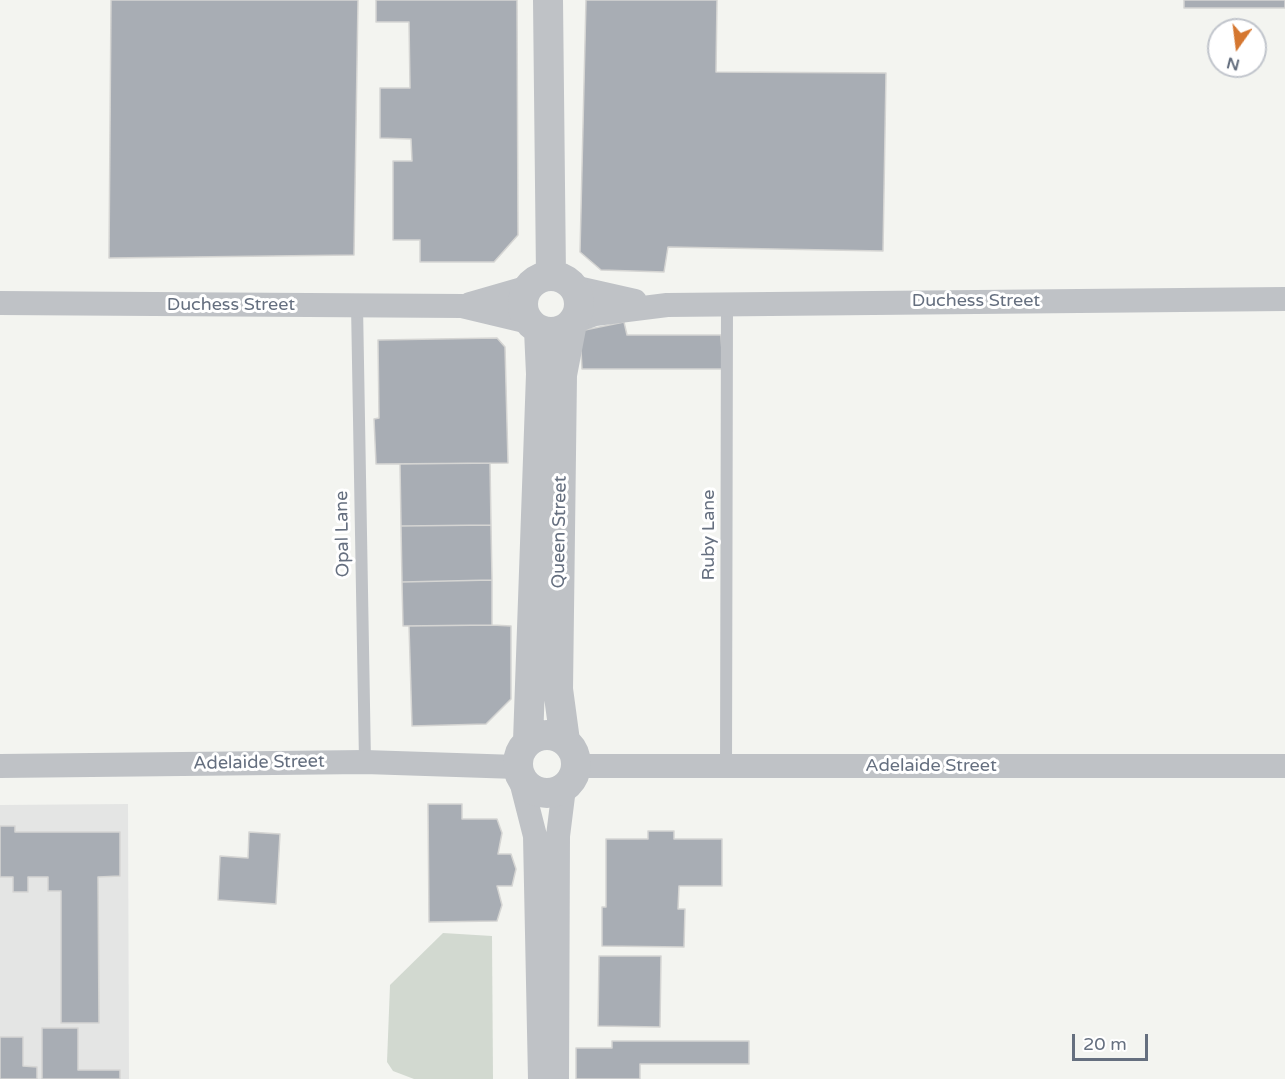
<!DOCTYPE html>
<html>
<head>
<meta charset="utf-8">
<style>
	body { margin:0 }
	#map { position:relative; width:1285px; height:1079px; overflow:hidden; background:#f3f4f0; font-family:"Varela Round",sans-serif }
	canvas { display:block }
	.north { position:absolute; left:1207px; top:18px; width:60px; height:60px; box-sizing:border-box; background:#fff; border:2px solid #c1c5cc; border-radius:50%; rotate:194deg; font-size:16px; font-weight:700; line-height:24px; text-align:center; color:#656f7f }
	.north::after { content:''; display:block; margin:auto; width:21px; height:27px; background:#d57730; clip-path:polygon(50% 0,100% 100%,50% 72%,0 100%) }
	.scale { position:absolute; left:1072px; top:1034px; width:76px; height:27px; box-sizing:border-box; border:3px solid #656f7f; border-top:0; padding-left:8px; font-size:18px; line-height:21px; white-space:nowrap; color:#656f7f; -webkit-text-stroke:4px #fff; paint-order:stroke }
</style>
</head>
<body>
<div id="map">
<canvas width="1285" height="1079"></canvas>
<div class="north">N</div>
<div class="scale">20 m</div>
</div>
<script>
const ctx = document.querySelector('canvas').getContext('2d');
ctx.lineJoin = 'round';
function fill(path, color) {
  ctx.fillStyle = color;
  ctx.fill(path, 'evenodd');
}
function poly(rows) {
  const path = new Path2D();
  for (const r of rows) {
    if (r.length === 3) {
      path.moveTo(r[0] + r[2], r[1]);
      path.arc(r[0], r[1], r[2], 0, 2 * Math.PI);
      continue;
    }
    path.moveTo(r[0], r[1]);
    for (let i = 2; i < r.length; i += 2) path.lineTo(r[i], r[i + 1]);
  }
  return path;
}
function trace(path, color, width, dash) {
  ctx.strokeStyle = color;
  ctx.lineWidth = width;
  ctx.lineCap = dash ? 'butt' : 'round';
  ctx.setLineDash(dash || []);
  ctx.stroke(path);
}
function label(font, color, halo, rows, align = 'center') {
  ctx.font = font + ' "Varela Round",sans-serif';
  ctx.lineWidth = 6;
  ctx.setLineDash([]);
  ctx.textBaseline = 'middle';
  ctx.strokeStyle = halo;
  ctx.fillStyle = color;
  for (const [text, x, y, turn = 0] of rows) {
    ctx.save();
    ctx.translate(x, y);
    ctx.rotate((+turn || 0) * Math.PI / 180);
    ctx.textAlign = isNaN(turn) ? turn : align;
    if (halo) ctx.strokeText(text, 0, 0);
    ctx.fillText(text, 0, 0);
    ctx.restore();
  }
}
const built = poly([
	[128,804,129,1079,0,1079,0,805]
]);
const green = poly([
	[443,933,492,936,493,1079,414,1079,393,1071,387,1062,390,985]
]);
const building = poly([
	[111,0,358,0,354,255,109,258,111,0],
	[376,0,517,0,518,235,494,262,420,262,420,240,393,240,393,161,412,161,411,139,380,138,380,88,410,88,409,22,376,22,376,0],
	[586,0,717,0,716,72,886,73,883,251,668,247,664,272,601,270,580,252,586,0],
	[1184,0,1285,0,1285,8,1184,8,1184,0],
	[624,322,627,335,721,335,723,369,582,369,580,331,624,322],
	[497,338,505,347,508,463,376,464,374,419,379,418,378,340,497,338],
	[490,463,491,525,401,526,400,464,490,463],
	[491,525,492,580,402,582,401,526,491,525],
	[492,580,492,625,403,626,402,582,492,580],
	[492,625,511,626,511,699,486,724,412,726,409,626,492,625],
	[428,804,462,804,462,819,497,819,502,833,498,854,511,854,516,869,512,886,497,886,502,905,497,921,429,922,428,804],
	[0,826,15,826,15,832,120,832,120,876,98,877,99,1023,61,1023,61,891,48,891,48,877,28,877,28,892,13,892,13,877,0,877,0,826],
	[648,831,674,831,674,839,722,839,722,886,679,886,678,909,685,909,684,947,602,946,602,907,606,907,606,839,648,839,648,831],
	[249,832,280,834,276,904,218,900,220,856,248,858,249,832],
	[599,956,661,956,660,1027,598,1026,599,956],
	[42,1028,78,1028,78,1070,120,1070,120,1079,42,1079,42,1028],
	[0,1037,23,1037,23,1066,37,1067,37,1079,0,1079,0,1037],
	[612,1041,749,1041,749,1064,640,1064,640,1079,576,1079,576,1048,612,1048,612,1041]
]);
const service = poly([
	[357,305,365,762],
	[726,766,727,303]
]);
const minor = poly([
	[573,287,635,301],
	[0,303,462,306,529,322],
	[470,304,529,287],
	[573,322,595,314,667,305,1285,299],
	[0,766,365,762,517,767],
	[576,766,1285,766],
	[520,777,535,836,540,1079],
	[557,1079,558,836,564,788]
]);
const tertiary = poly([
	[548,0,551,276],
	[551,304,28],
	[547,764,29],
	[528,741,541,374,539,330],
	[565,741,558,689,562,375,572,323]
]);
const streetNames = [
	["Duchess Street",976,301],
	["Duchess Street",231,305],
	["Queen Street",560,532,-89],
	["Opal Lane",343,534,-91],
	["Ruby Lane",709,535,-90],
	["Adelaide Street",259,763,-1],
	["Adelaide Street",931,766]
];
fill(built, '#e4e5e4');
fill(green, '#d2d9d0');
fill(building, '#a8adb4');
trace(building, '#d5d5d3', 1.5);
trace(service, '#bfc2c6', 12);
trace(minor, '#bfc2c6', 24);
trace(tertiary, '#bfc2c6', 30);
label('18px', '#656f7f', '#fff', streetNames);
</script>
</body>
</html>
